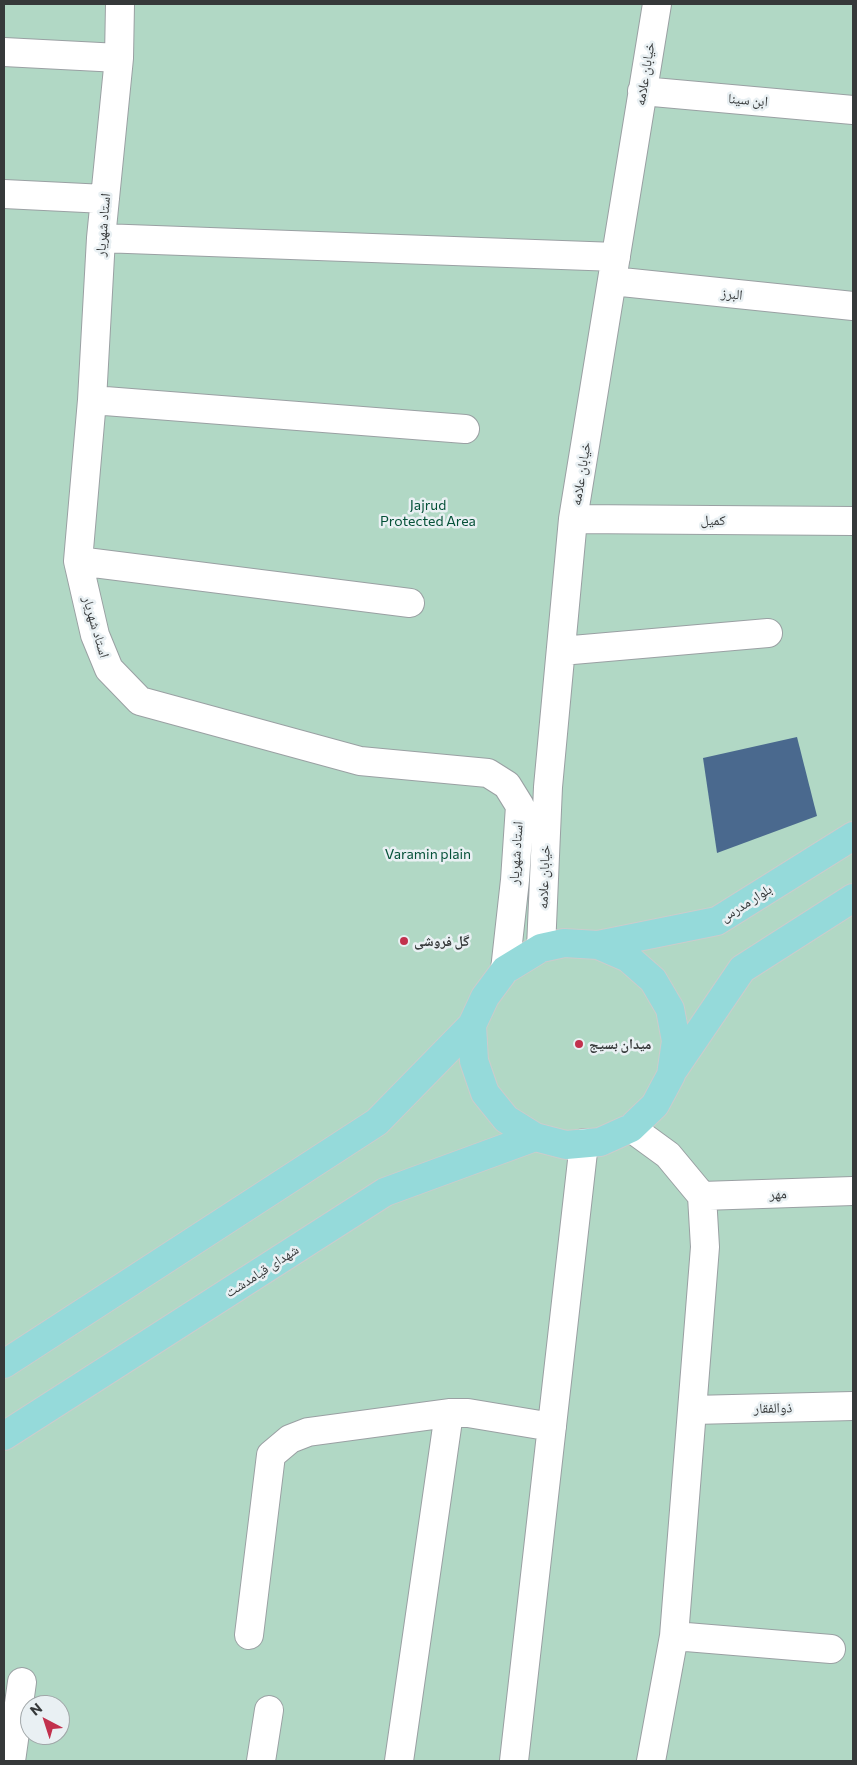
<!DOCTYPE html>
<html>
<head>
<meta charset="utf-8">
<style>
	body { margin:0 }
	#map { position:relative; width:857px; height:1765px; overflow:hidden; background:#e9f0f3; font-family:Commissioner,sans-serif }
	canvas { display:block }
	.frame { position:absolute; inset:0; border:5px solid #36393a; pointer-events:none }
	.north { position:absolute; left:20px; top:1695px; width:50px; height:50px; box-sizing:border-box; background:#e9f0f3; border:1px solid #a1a7a9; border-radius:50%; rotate:320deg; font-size:14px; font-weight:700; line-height:20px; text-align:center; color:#36393a }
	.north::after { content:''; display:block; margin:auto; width:18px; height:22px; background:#c2314d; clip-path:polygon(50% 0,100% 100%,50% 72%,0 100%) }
</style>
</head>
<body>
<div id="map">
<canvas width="857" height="1765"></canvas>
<div class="frame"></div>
<div class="north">N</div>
</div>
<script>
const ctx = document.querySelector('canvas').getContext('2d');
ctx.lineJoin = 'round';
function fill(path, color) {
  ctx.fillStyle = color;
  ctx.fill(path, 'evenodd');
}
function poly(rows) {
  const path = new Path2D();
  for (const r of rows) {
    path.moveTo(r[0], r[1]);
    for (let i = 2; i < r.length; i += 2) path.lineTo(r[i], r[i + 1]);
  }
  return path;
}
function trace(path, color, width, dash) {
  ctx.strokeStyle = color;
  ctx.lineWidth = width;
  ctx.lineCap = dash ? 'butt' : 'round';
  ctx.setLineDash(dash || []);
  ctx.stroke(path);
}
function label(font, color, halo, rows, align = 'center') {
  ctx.font = font + ' Commissioner,"Noto Naskh Arabic",sans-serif';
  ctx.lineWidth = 5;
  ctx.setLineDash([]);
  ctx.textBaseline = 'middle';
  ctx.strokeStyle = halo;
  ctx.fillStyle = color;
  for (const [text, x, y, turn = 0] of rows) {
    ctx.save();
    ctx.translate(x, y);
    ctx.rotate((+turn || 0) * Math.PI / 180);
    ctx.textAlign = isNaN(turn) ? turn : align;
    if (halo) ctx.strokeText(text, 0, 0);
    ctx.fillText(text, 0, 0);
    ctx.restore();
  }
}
const green = poly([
	[4,4,853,4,853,1761,4,1761],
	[30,1705,60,1705,60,1735,30,1735]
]);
const building = poly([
	[797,737,817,816,717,853,703,758]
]);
const minor = poly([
	[120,4,119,58,101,238,92,400,78,561,95,635,109,669,140,701,360,761,488,773,507,785,520,806,515,880,505,970],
	[4,52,119,58],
	[642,91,853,110],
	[4,194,105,199],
	[101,238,616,257],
	[612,281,853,306],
	[92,400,465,429],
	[573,519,853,521],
	[78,561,410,603],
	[561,651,768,633],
	[541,948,548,787,573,519,657,4],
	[631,1128,668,1155,702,1196,705,1247,674,1636,651,1761],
	[702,1196,853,1191],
	[693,1410,853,1406],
	[249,1635,271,1455,290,1439,308,1432,449,1413,468,1413,552,1427],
	[674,1636,831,1649],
	[11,1761,22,1682],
	[261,1761,269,1710],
	[399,1761,449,1413],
	[514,1761,584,1143]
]);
const major = poly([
	[598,945,628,958,653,980,670,1009,676,1041,671,1075,655,1105,631,1128,600,1142,566,1145,535,1137,506,1119,485,1093,474,1061,472,1025,485,997,505,970,541,948,564,943,598,945,717,921,853,836],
	[674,1069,742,969,853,898],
	[4,1364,377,1122,472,1025],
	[4,1436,385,1192,535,1137]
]);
const markers = [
	[404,941,5,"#c2314d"],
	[579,1044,5,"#c2314d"]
];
const streetNames = [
	["خیابان علامه",645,74,-81],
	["ابن سینا",748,100,5],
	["استاد شهریار",103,225,-85],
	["البرز",732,294,6],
	["خیابان علامه",581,474,-81],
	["کمیل",713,520],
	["استاد شهریار",96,627,74],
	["استاد شهریار",516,853,-86],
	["خیابان علامه",544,877,-88],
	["بلوار مدرس",746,903,-32],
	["مهر",778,1194,-2],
	["شهدای قیامدشت",262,1271,-33],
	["ذوالفقار",773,1408,-1]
];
const parkNames = [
	["Jajrud",428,505],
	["Protected Area",428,521],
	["Varamin plain",428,854]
];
const poiNames = [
	["گل فروشی",414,941],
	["میدان بسیج",589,1044]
];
fill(green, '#b1d8c5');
fill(building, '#4a698e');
trace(minor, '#9aa0a3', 30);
trace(major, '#cbcccc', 30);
trace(minor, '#fff', 28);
trace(major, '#95dada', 28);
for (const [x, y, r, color] of markers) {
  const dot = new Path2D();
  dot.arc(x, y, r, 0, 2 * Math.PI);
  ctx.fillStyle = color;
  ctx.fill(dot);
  trace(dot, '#e9f0f3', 2);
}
label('14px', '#36393a', '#e9f0f3', streetNames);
label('14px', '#055138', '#e9f0f3', parkNames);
label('bold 14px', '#36393a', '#e9f0f3', poiNames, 'left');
</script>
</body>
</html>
